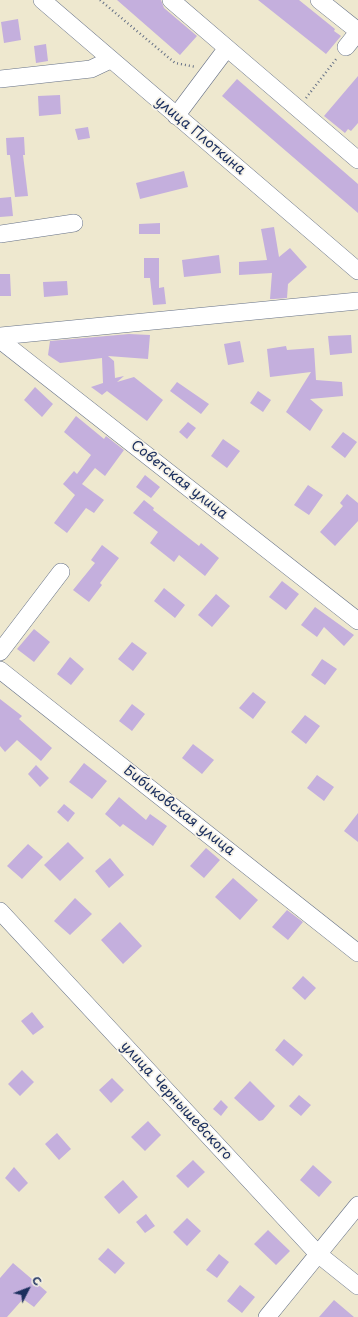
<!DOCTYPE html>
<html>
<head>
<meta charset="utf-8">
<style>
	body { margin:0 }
	#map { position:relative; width:358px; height:1317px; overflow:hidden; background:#eee8cf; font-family:"Playpen Sans",sans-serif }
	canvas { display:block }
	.north { position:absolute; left:8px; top:1269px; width:40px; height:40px; -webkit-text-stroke:3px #f7f3e8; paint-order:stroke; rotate:48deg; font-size:11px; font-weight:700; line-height:16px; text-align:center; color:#1b2f5e }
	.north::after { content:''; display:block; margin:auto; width:14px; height:18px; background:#1b2f5e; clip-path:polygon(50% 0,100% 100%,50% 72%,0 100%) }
</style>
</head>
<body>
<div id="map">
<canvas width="358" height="1317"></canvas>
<div class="north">С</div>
</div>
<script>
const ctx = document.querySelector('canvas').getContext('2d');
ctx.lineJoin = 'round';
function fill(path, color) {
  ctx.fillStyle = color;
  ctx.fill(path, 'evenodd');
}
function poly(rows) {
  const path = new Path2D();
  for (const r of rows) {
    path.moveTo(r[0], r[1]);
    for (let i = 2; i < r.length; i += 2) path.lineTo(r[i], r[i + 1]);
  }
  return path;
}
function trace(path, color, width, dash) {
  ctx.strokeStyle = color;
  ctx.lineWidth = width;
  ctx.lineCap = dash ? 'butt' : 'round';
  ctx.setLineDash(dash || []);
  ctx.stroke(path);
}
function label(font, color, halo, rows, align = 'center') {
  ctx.font = font + ' "Playpen Sans",sans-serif';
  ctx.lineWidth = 3.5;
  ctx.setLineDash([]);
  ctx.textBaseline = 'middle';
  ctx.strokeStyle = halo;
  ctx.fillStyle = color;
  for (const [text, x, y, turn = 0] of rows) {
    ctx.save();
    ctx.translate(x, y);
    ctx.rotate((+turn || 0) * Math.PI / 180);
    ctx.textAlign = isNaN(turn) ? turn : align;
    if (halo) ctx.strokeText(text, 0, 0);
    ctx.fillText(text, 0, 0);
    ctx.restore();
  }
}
const building = poly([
	[117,0,161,0,164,8,197,36,180,55],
	[258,0,299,0,335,29,334,31,341,36,326,54],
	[18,19,21,40,4,43,1,22],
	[46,44,48,61,36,63,34,46],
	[358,76,358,123,351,131,348,129,345,133,324,116],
	[237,79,358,184,358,213,222,96],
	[60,95,61,114,39,116,38,96],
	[88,127,90,138,78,140,75,129],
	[24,137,25,155,23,155,28,196,15,197,10,155,7,155,6,138],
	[184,171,188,187,140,199,136,183],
	[11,197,13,216,0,217,0,198],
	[160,223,160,234,139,234,139,224],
	[274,227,279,257,290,248,307,267,288,284,287,298,274,299,270,299,272,273,239,275,239,262,267,260,261,229],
	[219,255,221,273,184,277,182,260],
	[144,258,159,258,159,288,164,287,166,304,153,305,150,278,144,278],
	[0,274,10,274,11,296,0,296],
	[67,281,68,295,44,297,43,282],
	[129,334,150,335,148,359,108,356,114,361,115,378,124,376,117,382,134,377,163,400,147,421,107,391,102,395,91,387,103,383,102,358,60,363,48,355,50,341],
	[351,335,352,353,330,355,328,336],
	[240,341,244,362,228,365,224,344],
	[286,346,287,350,314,348,316,380,342,382,343,396,310,399,323,410,310,431,286,412,311,372,270,377,267,349],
	[177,382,209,404,201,414,170,391],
	[35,387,53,404,42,417,24,400],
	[258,391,271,400,263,412,250,403],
	[76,416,104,439,106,436,124,450,105,476,95,468,82,484,104,500,94,513,86,508,67,533,54,523,75,495,63,484,74,471,77,474,91,455,64,432],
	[188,422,196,428,187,439,179,432],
	[343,432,357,442,345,458,331,447],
	[223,439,240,451,227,468,211,456],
	[145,475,160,487,151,498,136,487],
	[308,485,323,495,309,515,294,505],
	[347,494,358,503,358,521,335,546,320,532,343,506,340,503],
	[144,500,154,508,153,510,199,546,201,543,219,558,205,576,179,555,174,562,150,543,158,532,133,513],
	[102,545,119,558,100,583,102,585,89,602,73,590,95,563,91,560],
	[282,581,299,594,286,610,269,597],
	[164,588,185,605,175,618,154,601],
	[216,594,230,606,212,627,198,615],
	[315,607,354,635,344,646,324,627,317,637,301,625],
	[34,629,50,642,34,662,17,649],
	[132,642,147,653,133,671,118,659],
	[70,657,84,669,71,685,57,674],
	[322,659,337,669,325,685,311,675],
	[253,692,266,702,253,719,239,708],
	[0,699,22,716,19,719,52,748,41,761,17,740,5,752,0,746],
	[132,704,145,714,132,731,119,721],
	[305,715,320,726,306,744,291,732],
	[193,744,214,760,202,774,182,758],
	[84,763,107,781,92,799,69,782],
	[36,765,49,778,40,787,28,774],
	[317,775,334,787,324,801,307,788],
	[119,797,146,820,150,814,167,826,153,846,123,824,120,827,105,814],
	[64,804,75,813,68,822,57,812],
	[358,813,358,842,344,831],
	[68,842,84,858,60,881,44,865],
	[28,844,43,857,22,879,7,866],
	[206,848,220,860,204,878,190,866],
	[110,858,124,875,109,888,95,871],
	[233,878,258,900,240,920,215,897],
	[75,898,92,914,70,935,54,921],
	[287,910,303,922,288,940,272,927],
	[120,922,142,946,123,964,101,940],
	[303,976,316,988,305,1000,292,988],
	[32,1012,44,1027,33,1035,21,1021],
	[284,1039,303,1055,293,1066,275,1050],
	[22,1070,34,1082,20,1096,8,1084],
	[112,1078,124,1090,111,1103,99,1090],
	[250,1081,275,1106,263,1120,259,1121,234,1098],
	[299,1095,311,1105,301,1116,289,1106],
	[221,1100,228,1107,221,1116,213,1109],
	[148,1121,161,1135,145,1151,131,1137],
	[57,1133,71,1149,59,1160,45,1144],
	[193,1160,205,1172,188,1188,176,1176],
	[313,1165,332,1182,319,1197,300,1180],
	[14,1167,28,1183,19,1192,5,1178],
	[123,1180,138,1197,119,1214,104,1197],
	[146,1214,155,1226,145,1233,136,1222],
	[187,1218,201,1231,187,1246,173,1232],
	[268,1230,290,1251,276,1265,254,1244],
	[108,1248,125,1263,115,1274,98,1259],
	[219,1254,229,1262,217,1278,206,1270],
	[13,1263,47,1292,34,1307,23,1299,7,1317,0,1317,0,1278],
	[240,1285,255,1297,242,1313,227,1301],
	[334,1300,354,1317,319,1317]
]);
const path = poly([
	[100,0,175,63,196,67],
	[306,98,337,58]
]);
const minor = poly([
	[42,0,358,271],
	[171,0,227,48],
	[319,0,358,31],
	[346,47,358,32],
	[0,79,91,69,110,60],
	[176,116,227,48,358,160],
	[0,234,74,223],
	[0,336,358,301],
	[0,340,358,621],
	[0,652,61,572],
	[0,670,358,953],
	[0,911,318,1254,358,1286],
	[267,1317,358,1205]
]);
const streetNames = [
	["улица Плоткина",200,136,40],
	["Советская улица",179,480,38],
	["Бибиковская улица",179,811,38],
	["улица Чернышевского",176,1101,47]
];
fill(building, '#c4afdd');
trace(minor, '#657086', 18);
trace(path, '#657086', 2.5, [1, 3]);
trace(minor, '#fff', 17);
label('14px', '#1b2f5e', '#f7f3e8', streetNames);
</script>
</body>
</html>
